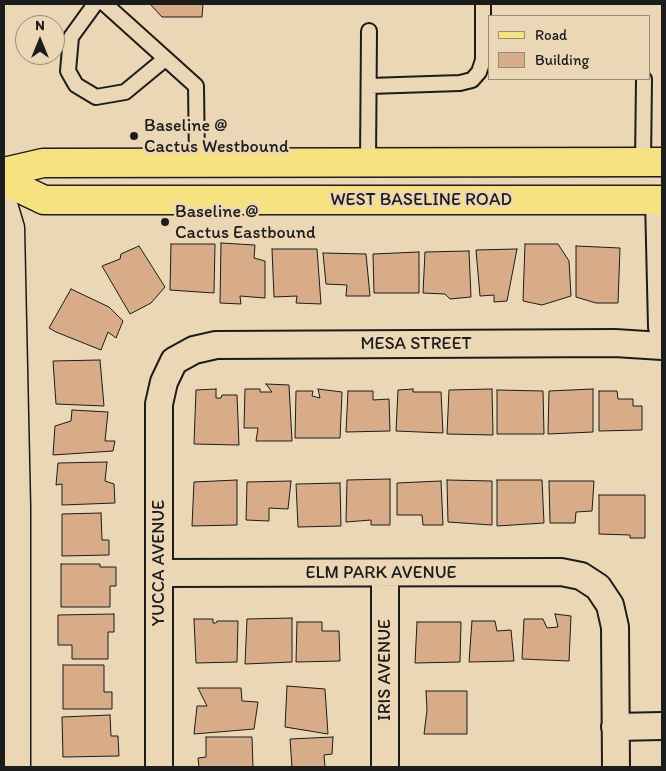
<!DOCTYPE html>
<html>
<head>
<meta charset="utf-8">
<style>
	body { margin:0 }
	#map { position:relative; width:666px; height:771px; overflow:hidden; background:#ebd7b5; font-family:Itim,sans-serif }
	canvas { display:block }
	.frame { position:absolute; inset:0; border:5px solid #1c1c1c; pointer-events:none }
	.legend { position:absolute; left:488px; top:15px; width:162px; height:65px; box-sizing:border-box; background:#ebd7b5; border:1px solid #988c78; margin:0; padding:6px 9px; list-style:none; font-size:15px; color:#1c1c1c }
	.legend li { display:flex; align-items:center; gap:10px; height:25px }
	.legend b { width:25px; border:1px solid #988c78 }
	.north { position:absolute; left:15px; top:15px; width:50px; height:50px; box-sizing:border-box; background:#ebd7b5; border:1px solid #988c78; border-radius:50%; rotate:0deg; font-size:14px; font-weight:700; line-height:20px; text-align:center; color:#1c1c1c }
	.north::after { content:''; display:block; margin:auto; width:18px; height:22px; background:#1c1c1c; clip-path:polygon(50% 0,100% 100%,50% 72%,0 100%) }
</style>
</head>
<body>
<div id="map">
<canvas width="666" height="771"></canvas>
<div class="frame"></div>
<ul class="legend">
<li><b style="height:6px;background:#f7e281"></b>Road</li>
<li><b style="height:14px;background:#d8ac89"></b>Building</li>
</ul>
<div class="north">N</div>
</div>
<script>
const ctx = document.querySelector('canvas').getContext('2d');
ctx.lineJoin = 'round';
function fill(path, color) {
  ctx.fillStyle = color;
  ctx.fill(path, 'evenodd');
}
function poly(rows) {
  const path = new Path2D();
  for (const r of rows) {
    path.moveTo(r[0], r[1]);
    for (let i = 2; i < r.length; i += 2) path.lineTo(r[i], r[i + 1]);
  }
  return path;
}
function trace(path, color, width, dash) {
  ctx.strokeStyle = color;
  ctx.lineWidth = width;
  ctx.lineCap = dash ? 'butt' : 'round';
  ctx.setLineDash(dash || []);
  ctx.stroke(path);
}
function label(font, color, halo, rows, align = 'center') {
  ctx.font = font + ' Itim,sans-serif';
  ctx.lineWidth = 5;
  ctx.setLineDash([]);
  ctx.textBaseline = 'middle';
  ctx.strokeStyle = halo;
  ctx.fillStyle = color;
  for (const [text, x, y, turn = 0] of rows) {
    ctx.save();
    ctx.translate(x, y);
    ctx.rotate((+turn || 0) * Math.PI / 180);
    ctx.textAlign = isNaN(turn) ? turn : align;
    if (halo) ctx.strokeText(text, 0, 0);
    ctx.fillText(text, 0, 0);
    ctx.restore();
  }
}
const building = poly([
	[150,4,203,4,202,17,162,17,150,4],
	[221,243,255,245,254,258,265,261,265,298,240,296,241,304,220,303,221,243],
	[171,244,215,244,214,293,170,290,171,244],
	[525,244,558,244,569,261,571,296,542,305,523,301,525,244],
	[139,246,165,287,151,303,130,314,102,266,120,259,121,254,139,246],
	[576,246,620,248,618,303,596,303,576,297,576,246],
	[272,249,317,249,321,304,296,303,297,296,274,297,272,249],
	[517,249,507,301,494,302,494,295,480,296,476,250,517,249],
	[469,251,471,297,450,299,445,294,423,293,425,252,469,251],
	[419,252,419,293,374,293,373,254,419,252],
	[323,253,366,254,370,296,346,296,347,285,326,284,323,253],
	[71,289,109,307,123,321,116,338,108,332,101,350,56,332,49,328,71,289],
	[100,360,104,406,56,404,53,361,100,360],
	[266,384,289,385,292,441,256,441,258,428,244,428,245,389,260,389,260,392,272,392,266,384],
	[216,389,216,398,221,398,222,395,237,395,239,445,194,444,196,390,216,389],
	[318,389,342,392,340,438,295,438,296,391,313,391,312,396,320,398,318,389],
	[413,389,413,392,441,392,443,433,396,431,398,390,413,389],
	[492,389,493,435,447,434,449,390,492,389],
	[593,389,593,432,548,434,549,391,593,389],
	[497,390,543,391,544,434,497,434,497,390],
	[348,391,373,391,373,400,389,399,390,431,346,432,348,391],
	[599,391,617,391,618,399,633,399,633,406,642,406,642,430,599,431,599,391],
	[72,410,108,412,105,441,115,441,113,451,53,455,55,426,71,421,72,410],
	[107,462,105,481,114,484,115,503,62,505,62,484,56,485,58,463,107,462],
	[390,479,390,525,371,525,371,520,346,522,347,480,390,479],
	[237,480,237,525,192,526,194,482,237,480],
	[447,480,492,481,492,525,448,522,447,480],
	[497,480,542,480,544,523,497,526,497,480],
	[291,481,288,509,269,508,269,521,246,520,247,482,291,481],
	[441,481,443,525,423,525,422,515,397,515,397,483,441,481],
	[549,481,594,481,592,511,576,512,575,523,550,523,549,481],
	[340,483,341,526,298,527,296,484,340,483],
	[599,495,645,495,645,538,630,538,630,535,599,534,599,495],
	[101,513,102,540,109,540,109,555,62,556,62,514,101,513],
	[61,564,100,564,100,567,116,567,116,586,110,586,110,607,61,607,61,564],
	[114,614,114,632,108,632,108,659,72,659,72,645,58,645,58,615,114,614],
	[555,614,571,616,569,661,522,659,524,619,543,619,547,628,558,627,555,614],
	[292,618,292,662,245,664,247,619,292,618],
	[194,619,213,619,213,623,216,623,217,621,238,621,237,662,196,663,194,619],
	[472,621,495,621,497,631,511,630,514,661,469,662,472,621],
	[297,622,322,622,322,631,339,631,340,661,296,662,297,622],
	[417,622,461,622,460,662,415,663,417,622],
	[63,665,104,665,104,692,112,692,112,709,63,709,63,665],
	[287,686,325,689,328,734,285,727,287,686],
	[198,688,241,688,242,701,258,702,254,729,194,734,197,706,207,706,198,688],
	[426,691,467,691,467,734,424,734,427,710,426,691],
	[110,715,111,736,118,736,119,756,63,757,62,717,110,715],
	[206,737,252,737,253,767,199,767,198,758,206,757,206,737],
	[333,737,332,754,324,755,325,767,292,767,290,739,333,737]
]);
const lane = poly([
	[95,4,71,37,68,71,76,85,96,97,125,92,165,59],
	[105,4,196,86,197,163],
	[369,86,460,83,472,80,479,72,483,60,483,4],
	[368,162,369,31],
	[643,162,644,79]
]);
const street = poly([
	[659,200,662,327],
	[160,573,561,572,581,576,598,587,610,605,615,627,616,767],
	[615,727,662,726],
	[159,767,159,404,164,382,174,361,194,350,216,345,615,343,662,346],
	[385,767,385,573]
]);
const secondary = poly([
	[4,208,10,228,16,508,16,767]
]);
const primary = poly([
	[4,172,43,163,662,162],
	[4,181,44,200,662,200]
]);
const markers = [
	[134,136,5,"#1c1c1c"],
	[165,222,5,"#1c1c1c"]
];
const poiNames = [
	["Baseline @",144,126],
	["Cactus Westbound",144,147],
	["Baseline @",175,212],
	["Cactus Eastbound",175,233]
];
const streetNames = [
	["WEST BASELINE ROAD",421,200],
	["MESA STREET",416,344],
	["YUCCA AVENUE",159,563,-90],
	["ELM PARK AVENUE",381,573],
	["IRIS AVENUE",385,670,-90]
];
fill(building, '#d8ac89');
trace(building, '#1c1c1c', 1);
trace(lane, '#1c1c1c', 18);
trace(street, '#1c1c1c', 30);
trace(secondary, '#1c1c1c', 31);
trace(primary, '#1c1c1c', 31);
trace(lane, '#ebd7b5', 14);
trace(street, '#ebd7b5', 26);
trace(secondary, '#ebd7b5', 28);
trace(primary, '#f7e281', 28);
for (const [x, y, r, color] of markers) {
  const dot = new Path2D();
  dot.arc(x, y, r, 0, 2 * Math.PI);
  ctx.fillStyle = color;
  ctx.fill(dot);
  trace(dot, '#ebd7b5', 2);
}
label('18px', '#1c1c1c', '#ebd7b5', poiNames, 'left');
label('18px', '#1c1c1c', '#ebd7b5', streetNames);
</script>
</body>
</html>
